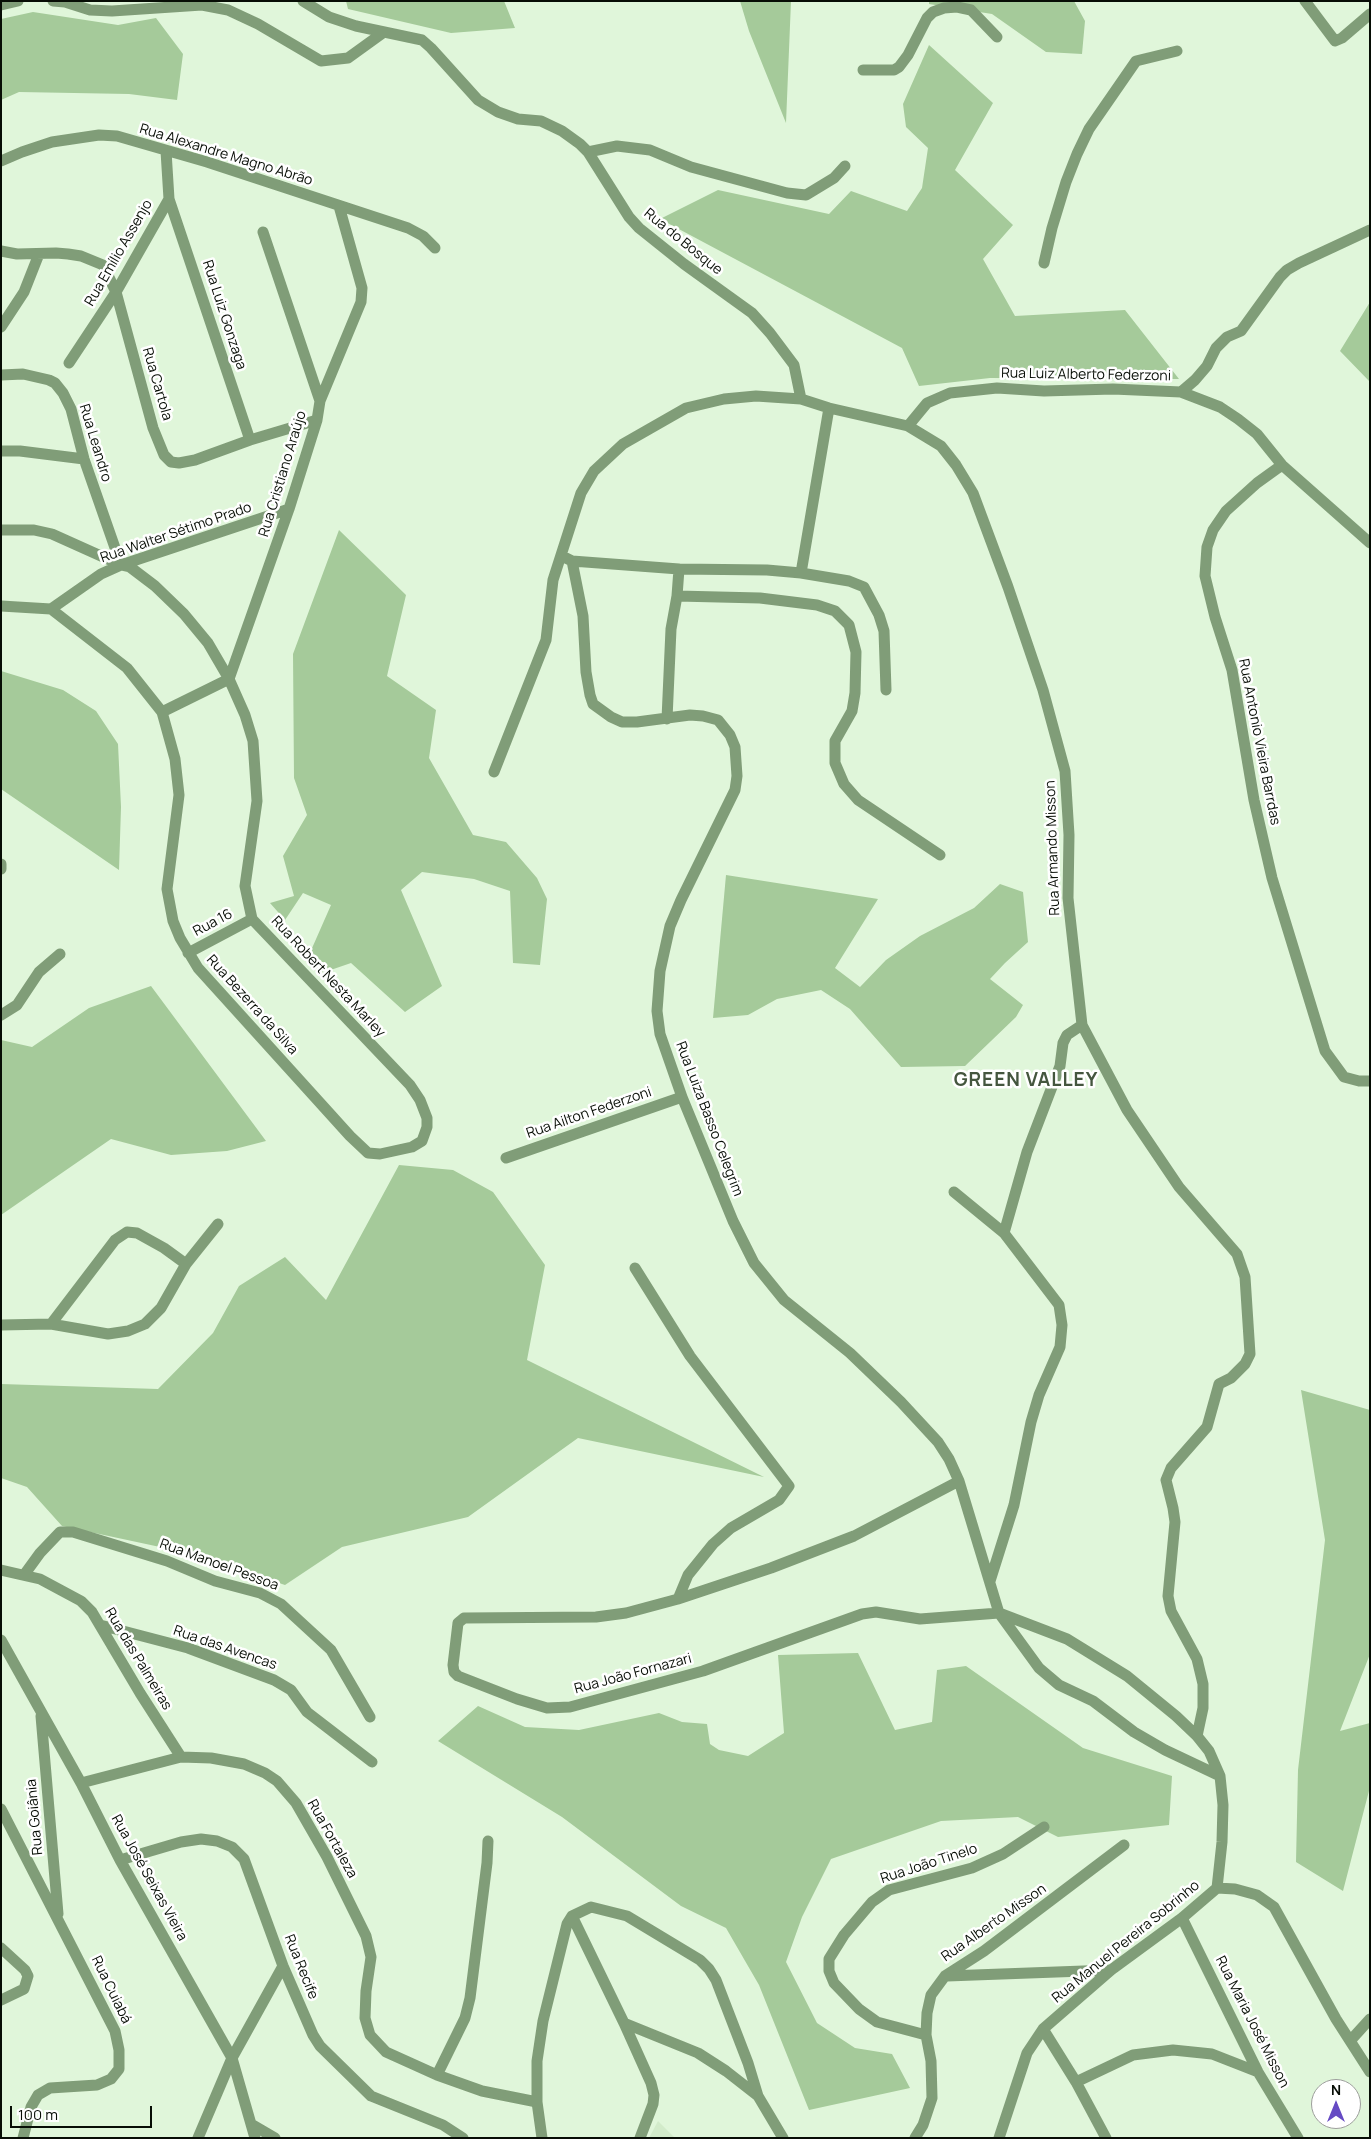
<!DOCTYPE html>
<html>
<head>
<meta charset="utf-8">
<style>
	body { margin:0 }
	#map { position:relative; width:1371px; height:2139px; overflow:hidden; background:#e0f6da; font-family:Manrope,sans-serif }
	canvas { display:block }
	.frame { position:absolute; inset:0; border:2px solid #070d05; pointer-events:none }
	.north { position:absolute; left:1311px; top:2079px; width:50px; height:50px; box-sizing:border-box; background:#fff; border:1px solid #9c9e9b; border-radius:50%; rotate:0deg; font-size:14px; font-weight:700; line-height:20px; text-align:center; color:#070d05 }
	.north::after { content:''; display:block; margin:auto; width:18px; height:22px; background:#664bc4; clip-path:polygon(50% 0,100% 100%,50% 72%,0 100%) }
	.scale { position:absolute; left:10px; top:2106px; width:142px; height:22px; box-sizing:border-box; border:2px solid #070d05; border-top:0; padding-left:6px; font-size:15px; line-height:18px; white-space:nowrap; color:#070d05; -webkit-text-stroke:4px #fff; paint-order:stroke }
</style>
</head>
<body>
<div id="map">
<canvas width="1371" height="2139"></canvas>
<div class="frame"></div>
<div class="north">N</div>
<div class="scale">100 m</div>
</div>
<script>
const ctx = document.querySelector('canvas').getContext('2d');
ctx.lineJoin = 'round';
function fill(path, color) {
  ctx.fillStyle = color;
  ctx.fill(path, 'evenodd');
}
function poly(rows) {
  const path = new Path2D();
  for (const r of rows) {
    path.moveTo(r[0], r[1]);
    for (let i = 2; i < r.length; i += 2) path.lineTo(r[i], r[i + 1]);
  }
  return path;
}
function trace(path, color, width, dash) {
  ctx.strokeStyle = color;
  ctx.lineWidth = width;
  ctx.lineCap = dash ? 'butt' : 'round';
  ctx.setLineDash(dash || []);
  ctx.stroke(path);
}
function label(font, color, halo, rows, align = 'center') {
  ctx.font = font + ' Manrope,sans-serif';
  ctx.lineWidth = 5;
  ctx.setLineDash([]);
  ctx.textBaseline = 'middle';
  ctx.strokeStyle = halo;
  ctx.fillStyle = color;
  for (const [text, x, y, turn = 0] of rows) {
    ctx.save();
    ctx.translate(x, y);
    ctx.rotate((+turn || 0) * Math.PI / 180);
    ctx.textAlign = isNaN(turn) ? turn : align;
    if (halo) ctx.strokeText(text, 0, 0);
    ctx.fillText(text, 0, 0);
    ctx.restore();
  }
}
const built = poly([
	[658,2121,675,2138,649,2138]
]);
const forest = poly([
	[346,1,504,1,515,28,451,33,348,9],
	[740,1,791,1,786,123,749,31],
	[929,1,1074,1,1085,21,1082,54,1046,52,992,14,929,4],
	[33,12,118,25,156,18,183,54,177,100,129,94,19,92,1,100,1,19],
	[929,45,993,103,955,170,1013,225,983,259,1015,316,1125,310,1179,379,990,378,919,386,902,348,660,219,718,190,829,214,851,191,907,211,922,188,928,148,906,127,903,104],
	[1370,302,1370,382,1340,351],
	[339,530,406,595,387,676,436,710,429,758,473,835,506,842,537,878,547,899,540,965,513,963,510,891,474,879,422,872,401,890,442,986,405,1012,351,963,319,974,309,955,331,905,303,893,285,920,270,903,294,896,283,856,307,815,294,778,293,654],
	[1,671,63,690,96,711,118,744,121,807,119,870,1,789],
	[726,875,878,899,835,968,860,987,886,960,920,936,974,908,1000,884,1023,892,1028,942,1005,963,990,979,1023,1005,1016,1017,965,1066,901,1067,850,1009,821,990,777,999,748,1015,713,1018],
	[151,986,266,1141,227,1151,171,1155,111,1139,1,1215,1,1040,32,1047,89,1008],
	[399,1165,453,1170,493,1192,545,1265,527,1360,764,1477,578,1438,468,1517,342,1547,285,1585,188,1553,62,1526,27,1487,1,1478,1,1384,158,1389,213,1333,239,1286,285,1257,326,1300],
	[1301,1390,1370,1410,1370,1654,1340,1731,1370,1723,1370,1787,1343,1891,1296,1862,1298,1770,1325,1540],
	[858,1653,895,1730,932,1722,937,1670,966,1666,1083,1748,1172,1776,1169,1825,1058,1837,1018,1817,941,1821,831,1859,802,1917,786,1962,817,2023,855,2048,892,2054,910,2088,809,2110,759,1985,726,1928,681,1906,562,1817,438,1741,478,1706,525,1727,579,1730,659,1713,682,1722,707,1724,710,1744,719,1750,748,1756,784,1733,778,1655]
]);
const minor = poly([
	[53,1,65,2,90,10,112,11,202,5,228,10,258,24,321,61,348,58,384,32],
	[303,1,329,17,356,26,422,40,431,48,478,100,498,112,518,119,541,121,562,131,580,144,588,152,629,217,639,228,684,264,752,313,770,333,794,365,801,399],
	[1305,1,1335,41,1342,38,1370,14],
	[1,5,18,1],
	[863,70,894,70,899,67,908,55,927,18,933,12,944,8,957,7,971,10,997,37],
	[588,152,617,146,650,150,691,167,787,193,806,195,834,178,845,166],
	[1,161,22,152,52,142,99,135,117,136,207,162,408,228,423,236,435,248],
	[169,199,250,440],
	[263,232,320,401],
	[1,251,17,254,56,253,68,254,81,256,103,265,116,292,153,428,164,455,171,462,179,463,195,460,250,440,317,420],
	[1044,263,1052,228,1066,182,1077,154,1089,129,1136,61,1177,51],
	[1,327,24,292,39,254],
	[69,363,116,292,169,199,166,151],
	[1,375,23,374,49,380,55,383,63,393,71,409,84,459,121,565],
	[1181,392,1195,380,1207,366,1216,348,1227,337,1241,331,1280,277,1287,270,1299,263,1370,230],
	[908,426,927,403,950,393,997,388,1044,391,1113,389,1181,392,1220,407,1238,419,1257,434,1282,465,1370,543],
	[1,451,20,451,84,459],
	[1282,465,1257,483,1226,511,1213,530,1207,547,1205,576,1215,617,1232,670,1254,800,1272,878,1325,1051,1344,1077,1359,1081,1370,1081],
	[1,530,34,530,52,534,121,565,130,567,155,586,184,614,208,643,229,679,245,715,253,741,257,801,245,886,252,919,410,1085,420,1100,427,1118,427,1127,422,1141,412,1147,380,1154,368,1153,350,1136,198,968,180,938,173,921,167,889,179,795,175,759,162,712,127,668,51,609,1,606],
	[566,558,572,561,679,569,767,570,801,573,849,581,864,587,879,615,884,631,886,690],
	[572,561,583,616,586,672,590,695,593,704,611,717,622,722,637,722,690,715,703,716,718,720,730,735,735,747,737,776,735,790,681,900,670,926,660,971,657,1011,660,1034,682,1097,733,1221,754,1263,784,1300,850,1353,901,1402,938,1442,949,1459,959,1481,999,1613,1039,1668,1059,1685,1093,1701,1134,1732,1165,1750,1220,1776],
	[801,573,829,408],
	[677,596,760,598,817,605,835,611,849,625,856,652,855,693,852,711,835,741,835,763,844,784,858,800,940,855],
	[51,609,101,574,121,565,289,509],
	[162,712,229,679,289,509,317,420,320,401,361,302,362,288,339,206],
	[667,719,671,629,677,596,679,569],
	[494,772,546,640,553,580,581,493,594,471,623,444,686,408,724,399,756,396,801,399,829,408,908,426,941,446,956,465,973,493,1008,587,1043,690,1065,771,1069,835,1068,898,1082,1025,1127,1110,1179,1187,1237,1254,1245,1277,1250,1354,1245,1364,1231,1378,1219,1384,1207,1427,1171,1468,1166,1480,1173,1508,1175,1522,1168,1596,1171,1611,1197,1659,1203,1684,1203,1708,1197,1736],
	[1,864,1,869],
	[188,953,252,919],
	[1,1015,17,1005,39,972,60,954],
	[506,1158,682,1097],
	[954,1192,1004,1233,1059,1305,1062,1325,1060,1347,1039,1395,1031,1422,1014,1505,990,1581],
	[1004,1233,1027,1152,1060,1066,1063,1043,1067,1035,1082,1025],
	[635,1268,690,1356,789,1486,779,1500,731,1528,713,1544,688,1575,678,1599,771,1568,854,1536,959,1481],
	[51,1324,115,1240,127,1232,137,1233,164,1248,186,1264],
	[1,1325,51,1324,108,1334,128,1331,145,1324,161,1308,186,1264,218,1224],
	[1,1570,40,1579,81,1601,92,1612,140,1693,181,1757],
	[24,1575,40,1553,60,1532,73,1532,167,1561,215,1581,260,1593,281,1604,331,1650,370,1717],
	[678,1599,626,1613,596,1617,464,1618,458,1623,453,1665,454,1672,458,1676,517,1699,547,1708,570,1707,703,1671,862,1614,876,1612,920,1619,999,1613,1067,1639,1127,1676,1176,1716,1197,1736,1209,1751,1220,1776,1223,1805,1222,1842,1217,1888],
	[100,1625,188,1648,274,1680,291,1690,307,1712,372,1762],
	[1,1640,81,1783,120,1860,232,2058,255,2138],
	[41,1716,58,1914],
	[81,1783,181,1757,211,1758,244,1764,265,1773,277,1781,296,1803,327,1857,366,1936,371,1957,366,1991,365,2018,370,2035,386,2052,437,2075,482,2091,537,2102],
	[1,1809,115,2031,119,2050,119,2069,111,2079,97,2085,50,2088,38,2095,31,2107,23,2138],
	[120,1860,181,1842,201,1839,217,1841,232,1847,244,1859,283,1966,313,2035,320,2046,371,2096,443,2125,463,2138],
	[572,1916,624,2023,651,2083,654,2095,653,2104,640,2138],
	[1182,1918,1258,2072,1298,2138],
	[1,1948,25,1970,28,1976,24,1989,1,2000],
	[947,1976,1111,1970],
	[624,2023,698,2053,726,2071,758,2096],
	[1043,2029,1076,2082,1106,2138],
	[926,2035,877,2022,859,2009,834,1983,829,1971,829,1959,844,1935,872,1902,889,1890,972,1868,1003,1854,1044,1827],
	[1350,2041,1370,2019],
	[437,2075,465,2018,470,1998,487,1863,488,1841],
	[1076,2082,1133,2055,1173,2050,1212,2054,1258,2072],
	[251,2124,275,2138],
	[198,2138,232,2058,283,1966],
	[542,2138,537,2102,537,2061,543,2021,567,1924,572,1916,591,1907,627,1916,700,1960,709,1969,716,1980,748,2063,758,2096,783,2138],
	[915,2138,923,2125,932,2098,931,2061,926,2035,927,2013,931,1995,945,1976,984,1951,1124,1845],
	[999,2138,1027,2053,1043,2029,1111,1970,1182,1918,1217,1888,1235,1889,1257,1895,1274,1907,1336,2019,1370,2072]
]);
const streetNames = [
	["Rua Alexandre Magno Abrão",226,155,17],
	["Rua do Bosque",683,242,39],
	["Rua Emílio Assenjo",119,253,-60],
	["Rua Luiz Gonzaga",224,315,72],
	["Rua Luiz Alberto Federzoni",1086,375,1],
	["Rua Cartola",157,384,74],
	["Rua Leandro",95,443,73],
	["Rua Cristiano Araújo",283,474,-73],
	["Rua Walter Sétimo Prado",176,533,-19],
	["Rua Antonio Vieira Barrdas",1259,742,79],
	["Rua Armando Misson",1053,848,-92],
	["Rua 16",213,923,-28],
	["Rua Robert Nesta Marley",328,977,47],
	["Rua Bezerra da Silva",252,1005,48],
	["Rua Ailton Federzoni",589,1113,-19],
	["Rua Luiza Basso Celegrim",709,1119,69],
	["Rua Manoel Pessoa",219,1565,20],
	["Rua das Avencas",225,1648,19],
	["Rua das Palmeiras",138,1659,59],
	["Rua João Fornazari",633,1674,-15],
	["Rua Goiânia",35,1817,-95],
	["Rua Fortaleza",332,1839,61],
	["Rua João Tinelo",929,1864,-18],
	["Rua José Seixas Vieira",149,1878,61],
	["Rua Alberto Misson",994,1923,-35],
	["Rua Manuel Pereira Sobrinho",1126,1942,-39],
	["Rua Recife",301,1967,68],
	["Rua Cuiabá",111,1990,64],
	["Rua Maria José Misson",1252,2022,63]
];
const districtNames = [
	["GREEN VALLEY",1026,1081]
];
fill(built, '#d2ebca');
fill(forest, '#a5ca9a');
trace(minor, '#809d78', 11);
label('14px', '#070d05', '#fff', streetNames);
ctx.letterSpacing = '1px';
label('bold 19px', '#44563e', '#fff', districtNames);
ctx.letterSpacing = '0px';
</script>
</body>
</html>
